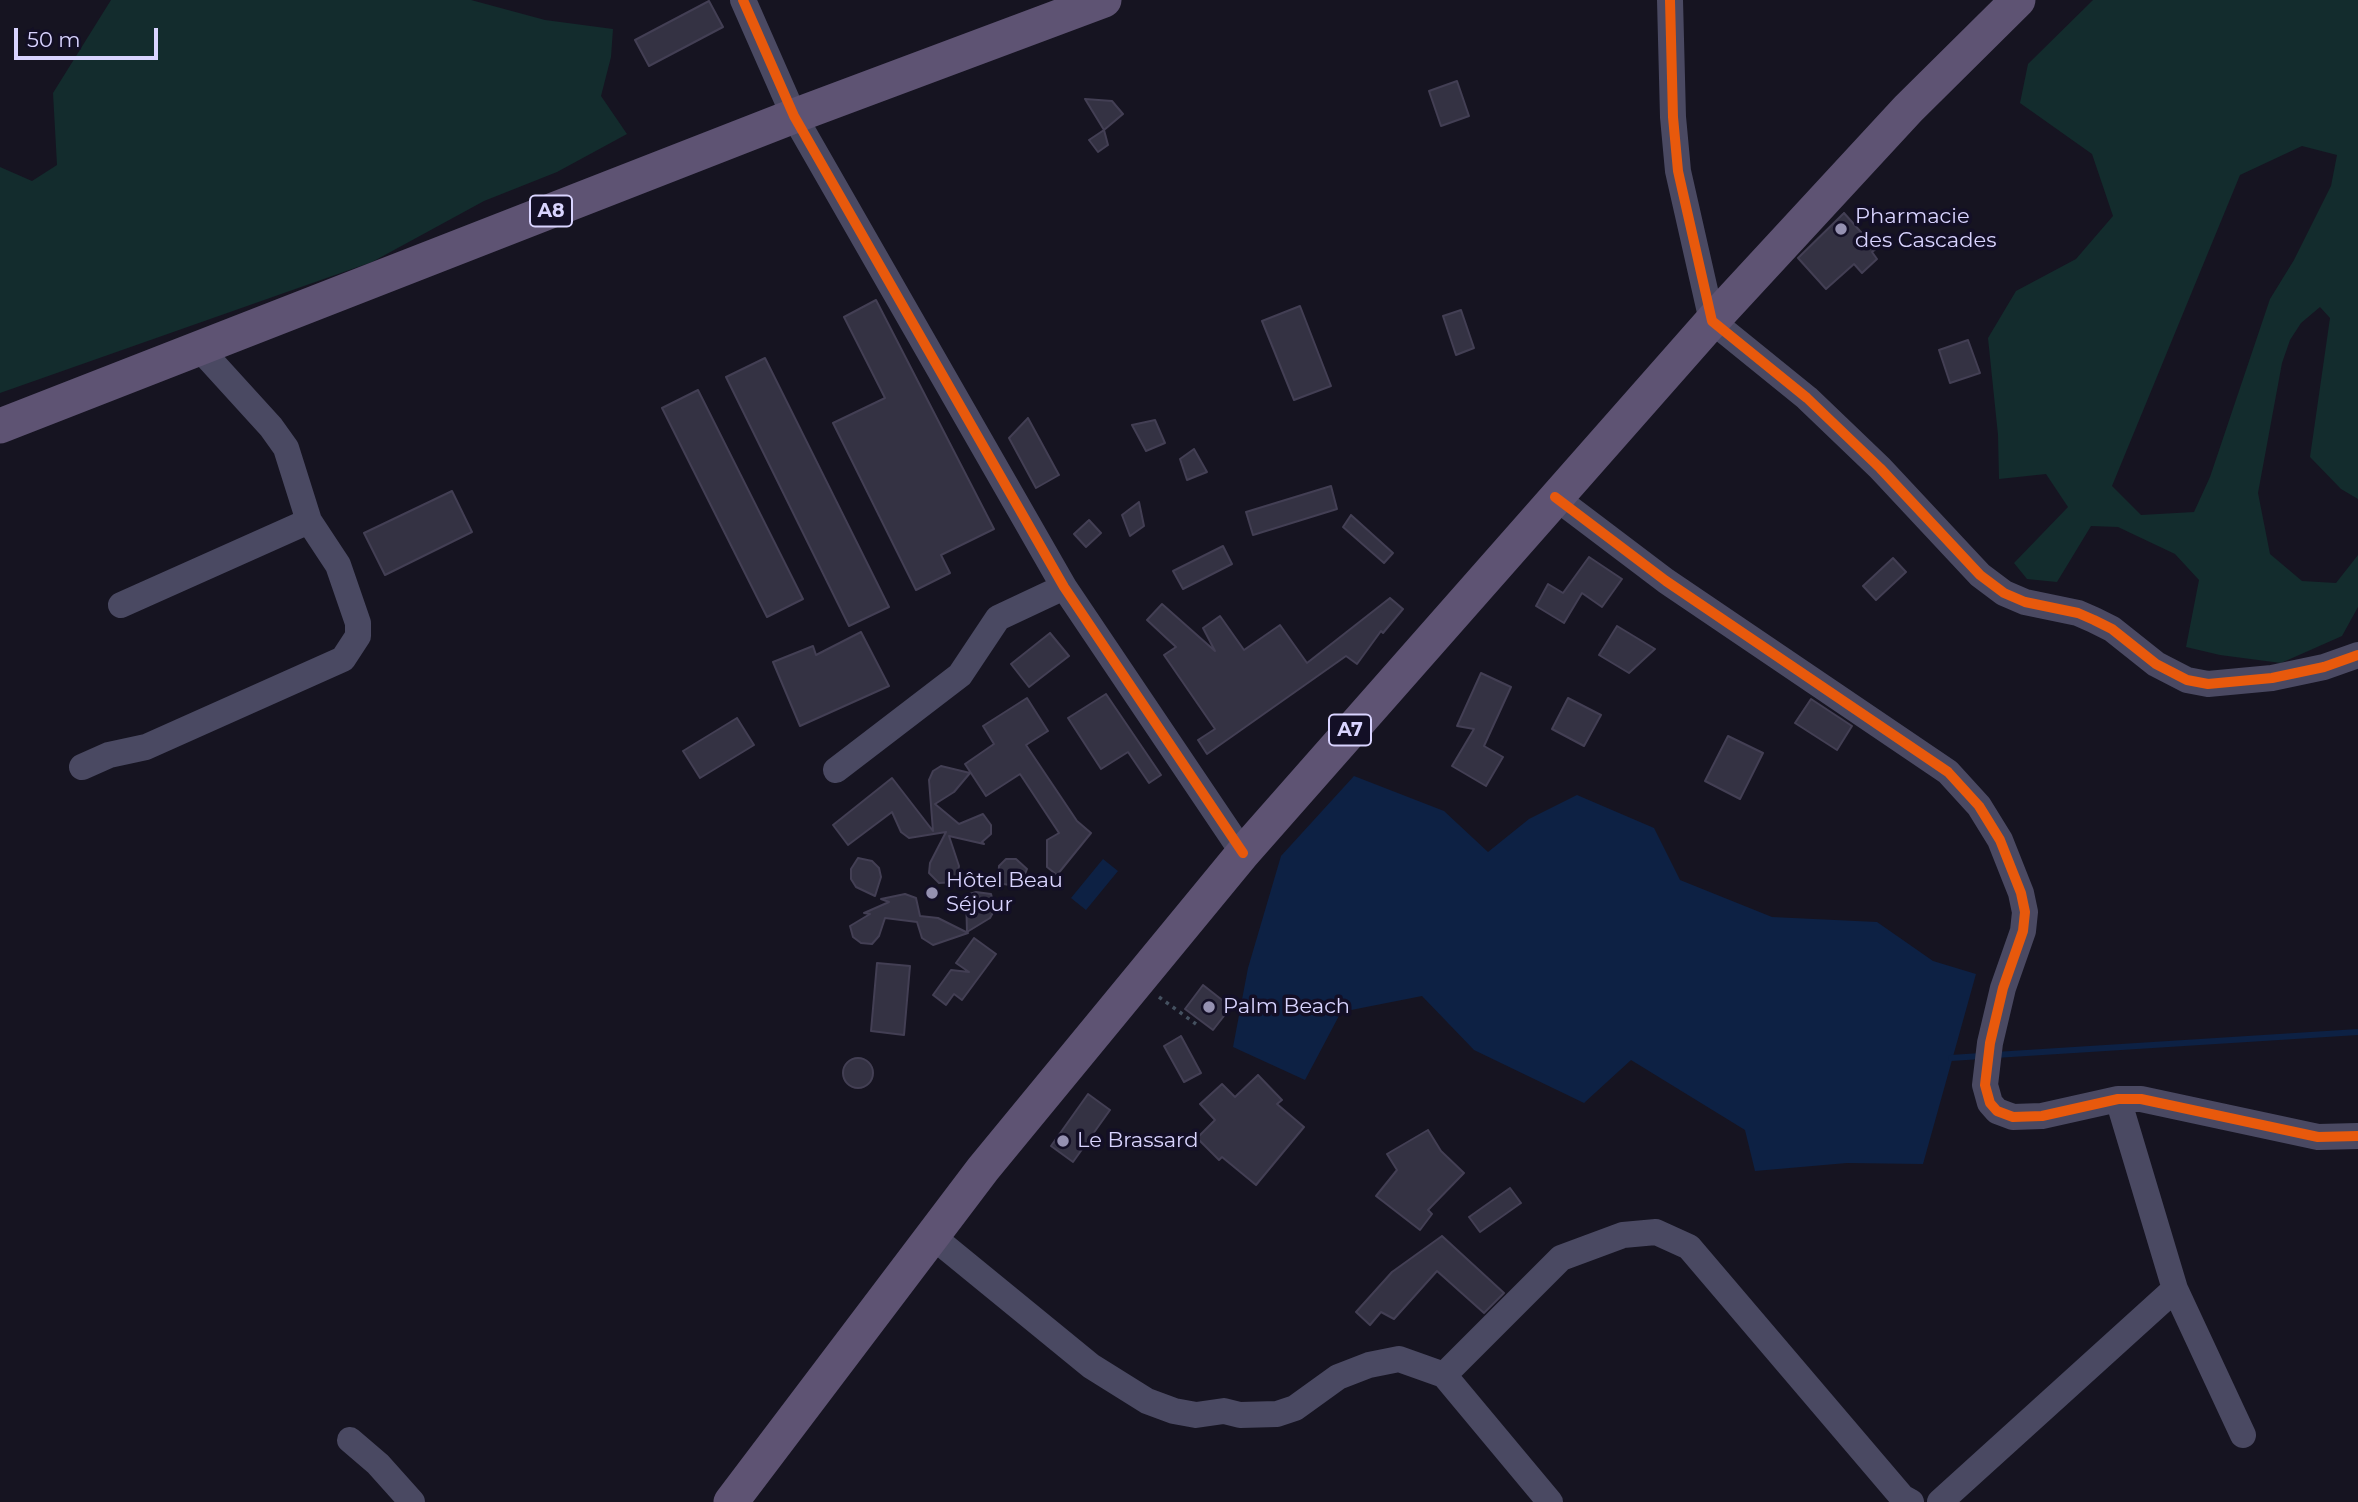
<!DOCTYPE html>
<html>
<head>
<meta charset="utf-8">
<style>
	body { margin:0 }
	#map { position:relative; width:2358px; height:1502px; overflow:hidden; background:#161421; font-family:Montserrat,sans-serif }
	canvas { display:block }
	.scale { position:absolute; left:14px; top:28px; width:144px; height:32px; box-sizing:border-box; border:4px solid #d9d4ff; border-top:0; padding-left:9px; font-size:21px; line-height:24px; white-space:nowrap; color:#d9d4ff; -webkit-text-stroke:5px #130f26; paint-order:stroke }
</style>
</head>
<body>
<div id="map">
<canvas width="2358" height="1502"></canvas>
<div class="scale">50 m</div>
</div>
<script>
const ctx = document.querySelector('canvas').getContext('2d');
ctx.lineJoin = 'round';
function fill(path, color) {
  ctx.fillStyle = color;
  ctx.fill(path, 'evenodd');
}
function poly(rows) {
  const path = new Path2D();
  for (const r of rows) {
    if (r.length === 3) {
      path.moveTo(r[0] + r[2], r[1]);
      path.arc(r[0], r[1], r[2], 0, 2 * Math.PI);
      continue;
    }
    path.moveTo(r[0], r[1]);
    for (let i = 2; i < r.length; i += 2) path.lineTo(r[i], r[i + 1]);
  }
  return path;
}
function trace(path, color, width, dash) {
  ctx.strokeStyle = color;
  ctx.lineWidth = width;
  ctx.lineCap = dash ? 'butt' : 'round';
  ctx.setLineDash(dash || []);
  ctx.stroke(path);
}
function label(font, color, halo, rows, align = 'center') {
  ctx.font = font + ' Montserrat,sans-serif';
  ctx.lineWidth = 7;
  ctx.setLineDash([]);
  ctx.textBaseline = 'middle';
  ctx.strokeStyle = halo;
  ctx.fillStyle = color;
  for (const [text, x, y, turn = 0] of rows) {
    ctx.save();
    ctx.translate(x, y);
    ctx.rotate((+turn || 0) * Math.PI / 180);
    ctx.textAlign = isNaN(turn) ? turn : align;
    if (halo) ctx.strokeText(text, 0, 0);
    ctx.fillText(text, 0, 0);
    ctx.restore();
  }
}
const green = poly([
	[111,0,471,0,545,20,613,29,611,57,601,96,627,134,557,172,484,201,372,262,0,393,0,167,32,181,57,165,53,93],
	[2093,0,2358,0,2358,499,2341,489,2310,457,2330,318,2320,307,2301,323,2290,340,2282,363,2258,493,2270,554,2302,581,2336,583,2358,555,2358,607,2342,636,2281,663,2220,655,2186,647,2199,580,2175,554,2118,527,2091,526,2057,582,2027,579,2014,563,2068,507,2046,474,1999,479,1998,435,1988,338,2016,291,2076,259,2113,216,2092,154,2020,103,2028,64],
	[2302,146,2337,155,2331,186,2294,260,2270,299,2210,477,2194,512,2141,515,2112,486,2240,175]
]);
const water = poly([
	[1354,776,1444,811,1488,852,1529,819,1577,795,1654,828,1680,880,1772,917,1877,922,1933,961,1976,974,1923,1164,1847,1163,1755,1171,1745,1130,1631,1060,1584,1103,1474,1050,1422,996,1341,1012,1305,1080,1233,1047,1248,968,1281,856],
	[1103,859,1118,871,1086,910,1071,898]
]);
const stream = poly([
	[1995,1055,2358,1032],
	[1951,1058,1981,1056]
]);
const building = poly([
	[709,1,723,27,649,66,635,40,709,1],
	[1457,81,1469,116,1441,126,1429,91,1457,81],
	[1085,99,1112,101,1123,114,1104,130,1085,99],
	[1104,130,1108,145,1098,152,1089,140,1104,130],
	[1844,213,1876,249,1872,252,1877,259,1862,273,1854,264,1826,289,1798,258,1844,213],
	[876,300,994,529,941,555,950,573,916,590,833,423,885,398,844,317,876,300],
	[1300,306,1331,386,1294,400,1262,321,1300,306],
	[1461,310,1474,348,1456,355,1443,316,1461,310],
	[1968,340,1980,373,1950,383,1939,350,1968,340],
	[765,358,889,607,849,626,726,377,765,358],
	[698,390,803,599,767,617,662,408,698,390],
	[1028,418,1059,475,1036,488,1009,438,1028,418],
	[1155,420,1165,443,1146,451,1132,425,1155,420],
	[1194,449,1207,472,1187,480,1180,459,1194,449],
	[1331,486,1337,509,1253,535,1246,512,1331,486],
	[452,491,472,532,385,575,364,533,452,491],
	[1139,502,1144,526,1130,536,1122,515,1139,502],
	[1351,515,1393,553,1384,563,1343,527,1351,515],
	[1089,520,1101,533,1086,547,1074,534,1089,520],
	[1223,546,1232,564,1183,589,1173,571,1223,546],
	[1589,557,1622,579,1602,607,1582,593,1564,623,1536,606,1548,584,1563,593,1589,557],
	[1893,558,1906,572,1876,600,1863,586,1893,558],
	[1390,598,1403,609,1383,633,1381,631,1357,664,1346,656,1207,754,1198,740,1215,729,1164,655,1176,647,1147,620,1162,604,1215,651,1203,628,1220,616,1244,650,1280,625,1307,663,1390,598],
	[1617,626,1655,649,1629,673,1599,655,1617,626],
	[861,632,889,686,800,726,773,662,813,646,816,655,861,632],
	[1050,633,1069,656,1029,687,1011,664,1050,633],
	[1481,673,1511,687,1484,746,1503,757,1486,786,1452,766,1474,729,1457,726,1481,673],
	[1106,694,1161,775,1149,783,1128,752,1101,769,1068,718,1106,694],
	[1027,698,1048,731,1026,745,1077,821,1091,833,1057,875,1047,867,1047,840,1059,833,1020,774,986,796,965,764,994,744,983,726,1027,698],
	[1568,698,1601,715,1584,746,1552,729,1568,698],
	[1811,699,1852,726,1837,750,1795,723,1811,699],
	[737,718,754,745,700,778,683,751,737,718],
	[1728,736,1763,753,1740,799,1705,781,1728,736],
	[941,766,970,773,954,792,935,804,959,824,983,814,991,825,991,834,982,842,984,844,949,836,959,866,956,882,939,883,929,873,930,863,946,832,909,838,901,832,892,812,848,845,833,825,892,778,933,831,929,780,933,771,941,766],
	[858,858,872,861,879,868,881,877,875,896,856,887,851,879,851,869,858,858],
	[1006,859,1016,859,1027,869,1022,882,1015,886,998,883,999,866,1006,859],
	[976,892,991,894,995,909,990,918,967,932,966,895,976,892],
	[905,894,916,898,920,916,938,918,968,933,933,945,922,938,917,922,885,918,879,936,872,944,861,943,853,937,850,926,870,914,864,913,889,902,881,899,905,894],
	[974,938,996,954,962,1000,954,994,946,1005,933,995,951,970,969,972,956,963,974,938],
	[877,963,910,966,904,1035,871,1031,877,963],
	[1203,985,1231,1007,1213,1030,1185,1009,1203,985],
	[1181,1036,1201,1073,1184,1082,1164,1046,1181,1036],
	[858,1073,15],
	[1258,1075,1282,1100,1277,1104,1304,1127,1256,1185,1222,1157,1219,1160,1197,1138,1215,1120,1200,1104,1222,1084,1235,1097,1258,1075],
	[1088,1094,1110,1110,1073,1162,1051,1146,1088,1094],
	[1428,1130,1441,1151,1464,1173,1428,1210,1432,1214,1420,1230,1376,1196,1397,1170,1387,1154,1428,1130],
	[1510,1188,1521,1203,1480,1232,1469,1217,1510,1188],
	[1442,1236,1504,1293,1484,1313,1437,1271,1394,1319,1381,1312,1370,1325,1356,1312,1392,1272,1442,1236]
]);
const path = poly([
	[1159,997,1196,1024]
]);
const minor = poly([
	[743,0,794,116,1064,587,1243,853],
	[1670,0,1673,117,1678,171,1712,321,1807,398,1880,468,1980,575,2004,593,2025,602,2078,613,2094,620,2112,629,2156,664,2187,680,2208,684,2272,678,2324,667,2358,655],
	[1555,497,1666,581,1948,772,1979,806,2000,840,2021,893,2025,912,2023,931,2003,988,1990,1043,1985,1085,1990,1103,1997,1111,2013,1117,2042,1116,2118,1099,2141,1099,2318,1137,2358,1136],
	[121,605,309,521],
	[82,767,109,755,146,747,343,659,358,636,358,623,338,565,309,521,286,448,271,427,200,349],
	[836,770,960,675,998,618,1064,587],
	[2118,1099,2175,1289,2243,1435],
	[932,1236,1091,1366,1147,1401,1174,1411,1196,1415,1224,1411,1240,1415,1277,1414,1295,1408,1338,1377,1369,1365,1399,1359,1444,1375,1550,1502],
	[1444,1375,1561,1258,1623,1235,1656,1232,1689,1247,1902,1497,1911,1502],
	[350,1440,378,1464,412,1502],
	[1940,1502,2175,1289]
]);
const major = poly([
	[0,426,794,116,1104,0],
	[731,1502,983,1169,1243,853,1712,321,1908,109,2018,0]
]);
const cycleway = poly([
	[743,0,794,116,1064,587,1243,853],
	[1670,0,1673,117,1678,171,1712,321,1807,398,1880,468,1980,575,2004,593,2025,602,2078,613,2094,620,2112,629,2156,664,2187,680,2208,684,2272,678,2324,667,2358,655],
	[1555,497,1666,581,1948,772,1979,806,2000,840,2021,893,2025,912,2023,931,2003,988,1990,1043,1985,1085,1990,1103,1997,1111,2013,1117,2042,1116,2118,1099,2141,1099,2318,1137,2358,1136]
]);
const markers = [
	[1841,229,7,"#9591b1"],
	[932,893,7,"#9591b1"],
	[1209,1007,7,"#9591b1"],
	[1063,1141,7,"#9591b1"]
];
const shields = [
	[551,211,42],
	[1350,730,42]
];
const shieldNames = [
	["A8",551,211],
	["A7",1350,730]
];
const poiNames = [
	["Pharmacie",1855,217],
	["des Cascades",1855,241],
	["Hôtel Beau",946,881],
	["Séjour",946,905],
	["Palm Beach",1223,1007],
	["Le Brassard",1077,1141]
];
fill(green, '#132c2d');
fill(water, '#0d2144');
trace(stream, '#0d2144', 6);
fill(building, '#343243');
trace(building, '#433f54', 2);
trace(path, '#44505f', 3.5, [3.5, 5]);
trace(minor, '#4a4962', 26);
trace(major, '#5e5373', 35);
trace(cycleway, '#e8590c', 10);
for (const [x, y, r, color] of markers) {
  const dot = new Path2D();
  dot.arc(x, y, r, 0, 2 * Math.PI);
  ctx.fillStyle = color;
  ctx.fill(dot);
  trace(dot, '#130f26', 2.5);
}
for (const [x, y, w] of shields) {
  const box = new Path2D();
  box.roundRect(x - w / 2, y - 15.5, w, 31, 5);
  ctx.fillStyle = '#130f26';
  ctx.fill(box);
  trace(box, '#d9d4ff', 2);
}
label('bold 19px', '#d9d4ff', null, shieldNames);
label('21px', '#d9d4ff', '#130f26', poiNames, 'left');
</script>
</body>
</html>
